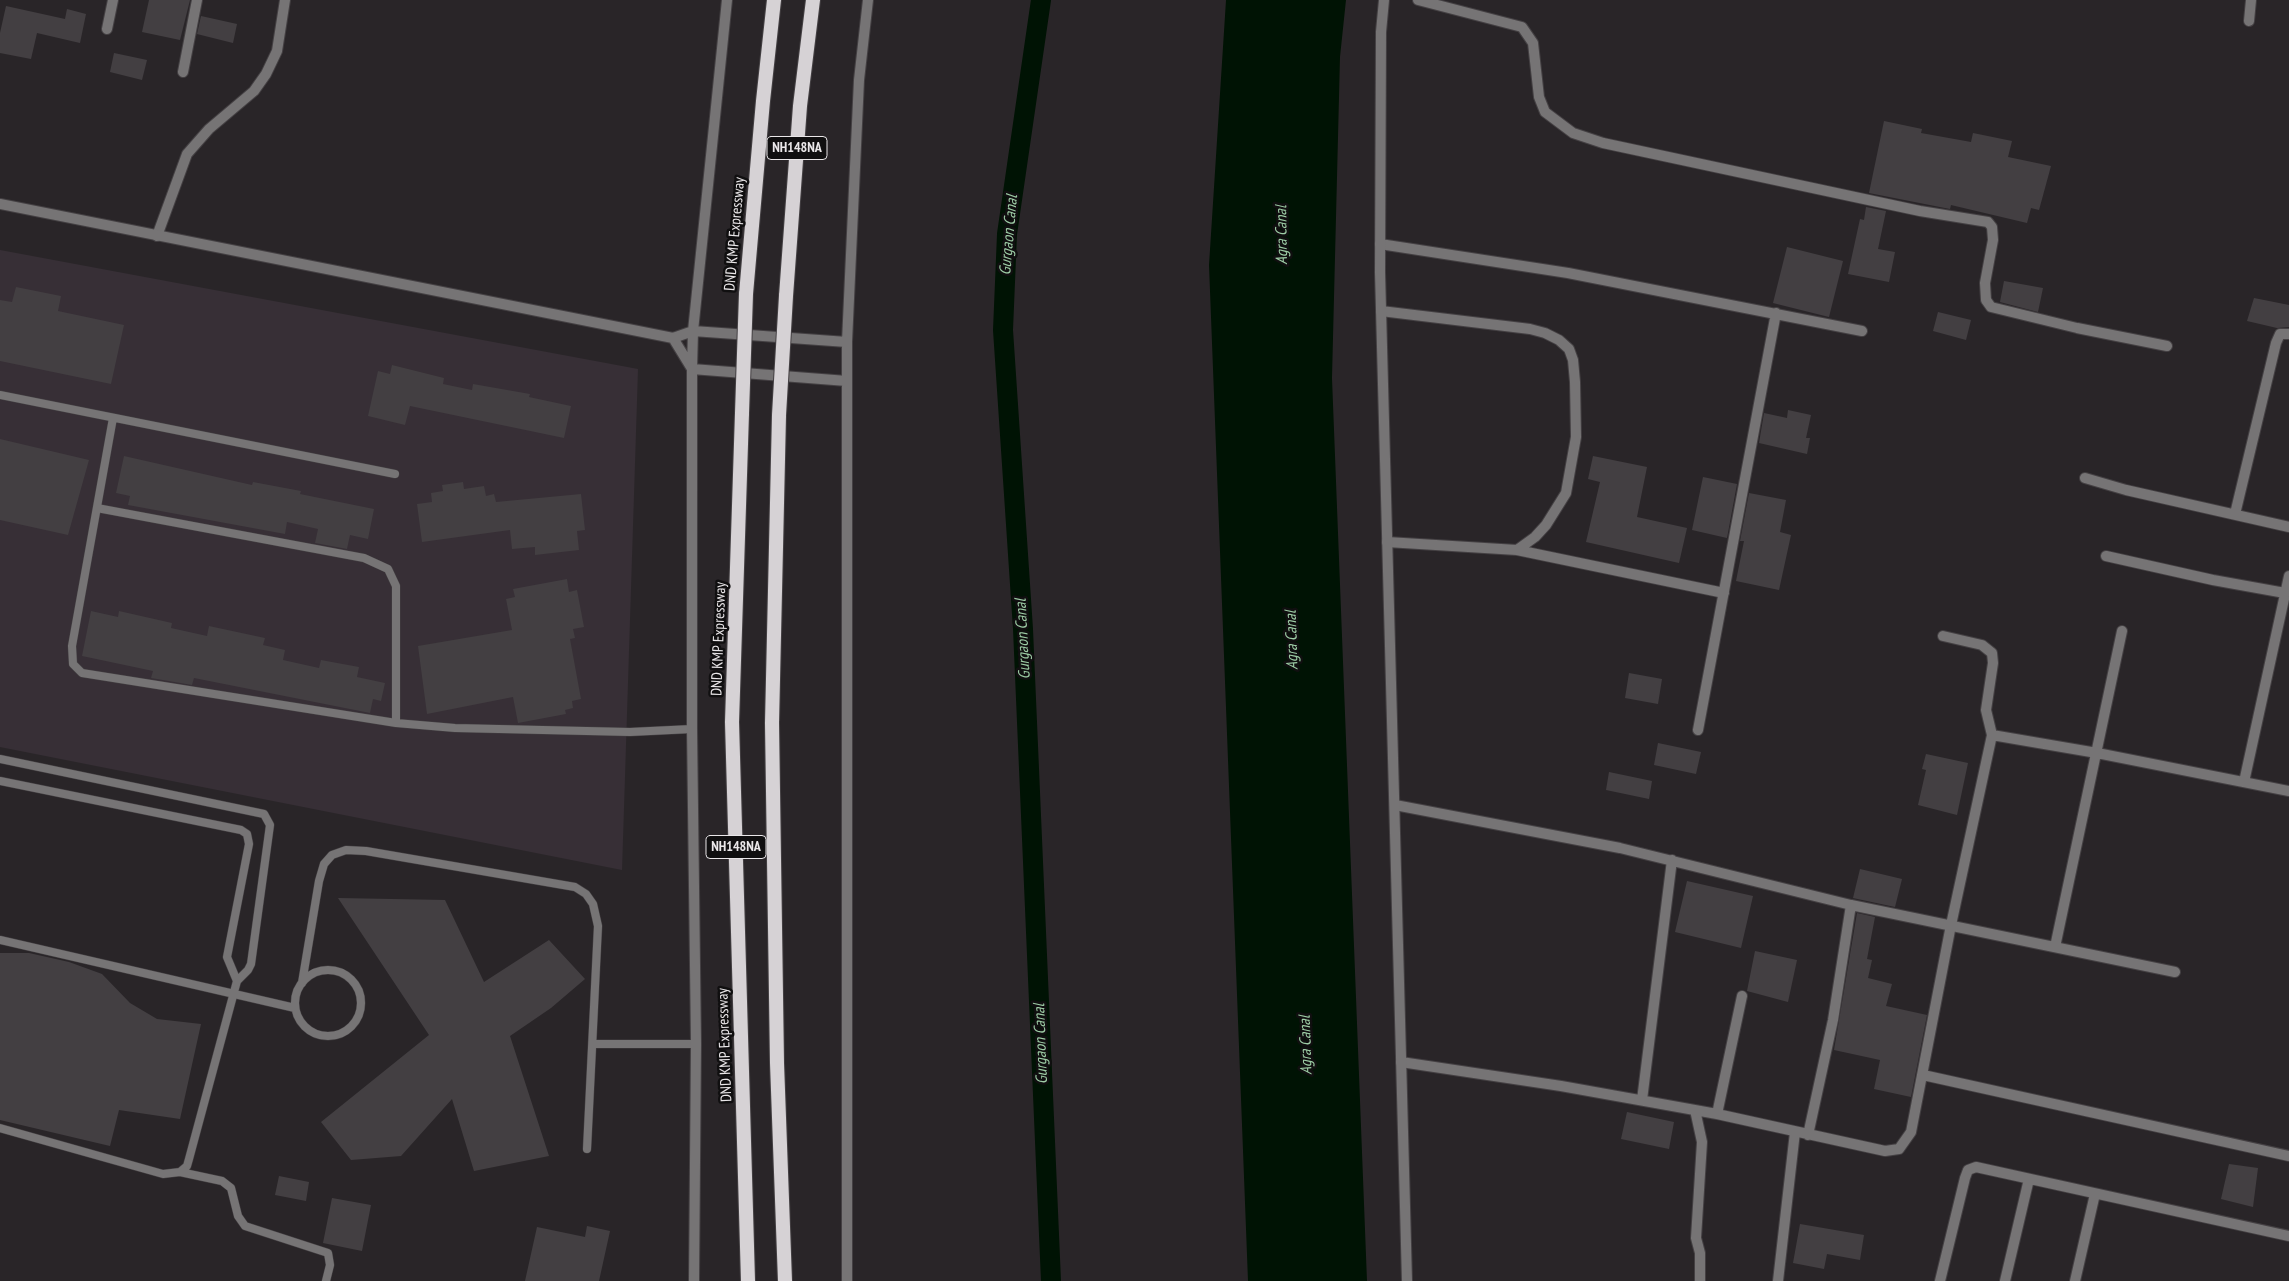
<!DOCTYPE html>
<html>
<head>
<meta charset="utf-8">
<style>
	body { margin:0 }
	canvas { display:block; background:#292528 }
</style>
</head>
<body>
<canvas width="2289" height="1281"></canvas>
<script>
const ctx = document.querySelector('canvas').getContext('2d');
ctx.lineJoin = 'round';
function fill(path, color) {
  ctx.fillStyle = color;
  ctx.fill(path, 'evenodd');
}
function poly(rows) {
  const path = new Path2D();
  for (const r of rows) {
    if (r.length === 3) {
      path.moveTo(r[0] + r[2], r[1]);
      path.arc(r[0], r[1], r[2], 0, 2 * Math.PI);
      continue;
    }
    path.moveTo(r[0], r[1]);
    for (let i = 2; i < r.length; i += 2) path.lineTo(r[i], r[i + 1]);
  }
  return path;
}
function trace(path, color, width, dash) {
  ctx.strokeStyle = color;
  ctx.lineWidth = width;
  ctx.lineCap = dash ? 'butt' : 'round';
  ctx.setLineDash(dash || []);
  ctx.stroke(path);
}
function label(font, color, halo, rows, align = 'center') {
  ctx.font = font + ' "PT Sans Narrow",sans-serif';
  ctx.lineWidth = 5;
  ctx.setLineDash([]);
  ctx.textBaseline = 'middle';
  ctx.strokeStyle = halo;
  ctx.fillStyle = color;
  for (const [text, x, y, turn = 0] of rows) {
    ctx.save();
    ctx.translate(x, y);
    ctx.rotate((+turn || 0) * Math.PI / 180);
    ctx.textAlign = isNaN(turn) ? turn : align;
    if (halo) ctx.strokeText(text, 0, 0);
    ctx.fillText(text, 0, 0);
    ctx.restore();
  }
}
const built = poly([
	[0,250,638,369,622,870,0,747]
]);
const water = poly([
	[1226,0,1346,0,1340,57,1332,378,1367,1281,1248,1281,1209,265]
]);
const canal = poly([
	[1041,0,1007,234,1003,330,1023,629,1051,1281]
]);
const building = poly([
	[149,0,190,0,180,40,142,32],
	[6,6,65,19,67,9,86,14,80,43,37,33,31,59,0,53,0,33],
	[201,16,237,24,233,43,197,34],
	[114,53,147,60,142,80,110,72],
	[1884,121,1922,129,1921,133,1971,142,1973,133,2012,141,2008,157,2051,166,2039,210,2031,208,2027,223,1951,205,1950,209,1869,193],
	[1866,207,1886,211,1878,249,1895,252,1889,282,1848,274,1860,219,1864,220],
	[1787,247,1843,261,1829,317,1773,303],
	[2004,281,2043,288,2038,312,2000,302],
	[16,287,61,296,58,311,124,325,111,384,0,361,0,300,12,302],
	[2254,298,2289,305,2289,327,2277,328,2247,321],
	[1938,312,1971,320,1966,340,1933,331],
	[392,365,444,378,443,384,472,390,473,384,530,394,529,397,571,406,564,438,410,406,405,425,368,416,378,371,390,374],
	[1788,410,1811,415,1806,438,1810,438,1807,454,1759,443,1764,413,1787,418],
	[0,439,89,460,68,535,0,520],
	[124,456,252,485,253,482,301,491,300,494,374,509,368,539,350,535,347,549,315,543,318,529,287,522,285,534,128,505,130,496,116,493],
	[1593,456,1647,467,1637,517,1687,528,1679,563,1586,542,1600,482,1588,479],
	[1703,477,1737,484,1727,538,1692,530],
	[463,482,464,489,484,486,486,496,494,494,496,502,581,494,585,530,577,531,579,550,535,555,535,547,512,549,510,530,422,542,417,504,432,502,431,493,443,491,442,485],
	[1749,493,1786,500,1780,532,1791,535,1779,590,1736,581,1744,541,1740,541],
	[567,579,569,592,577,590,584,627,573,629,575,638,570,639,581,699,572,701,573,708,565,710,566,714,518,723,513,697,427,714,418,646,512,630,506,599,515,597,513,589],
	[91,611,118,617,119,611,172,623,171,628,207,636,209,626,265,638,263,645,285,650,283,660,319,668,321,660,359,667,357,677,385,683,381,701,373,699,370,713,194,678,192,685,151,678,153,671,82,656],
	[1629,673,1662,679,1658,704,1625,698],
	[1658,743,1701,752,1696,774,1654,765],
	[1926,754,1968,763,1957,815,1918,805,1926,770,1922,769],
	[1609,772,1652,781,1649,799,1606,790],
	[1860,869,1902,879,1895,907,1853,898],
	[1687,881,1753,896,1741,948,1675,932],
	[338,898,445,900,484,982,549,940,585,979,551,1008,510,1036,549,1156,474,1171,452,1099,401,1156,351,1160,321,1122,429,1035],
	[1857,913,1875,917,1867,959,1872,960,1868,978,1892,984,1886,1006,1927,1015,1911,1097,1874,1089,1880,1060,1834,1050],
	[1755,951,1797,960,1788,1002,1747,991],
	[0,953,29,953,69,962,102,974,130,1003,157,1019,201,1024,180,1119,119,1110,110,1146,0,1120],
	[1627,1112,1674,1122,1669,1149,1621,1139],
	[2229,1164,2258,1168,2253,1207,2221,1199],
	[279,1176,309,1182,306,1201,275,1195],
	[332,1198,371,1205,362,1251,323,1243],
	[1800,1224,1864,1235,1860,1260,1827,1254,1824,1269,1793,1263],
	[587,1226,610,1231,599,1281,525,1281,537,1227,585,1237]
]);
const service = poly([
	[0,395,395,474],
	[113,418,72,646,73,664,82,673,396,723,455,728,630,732,692,729],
	[97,508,364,558,388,569,396,586,396,723],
	[0,759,264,814,270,825,251,964,248,970,237,981,227,957,249,844,247,834,241,830,0,781],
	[0,940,295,1008],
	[328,1003,33],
	[302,983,319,881,324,864,332,855,346,850,366,851,575,887,586,894,593,904,598,926,587,1149],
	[593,1044,696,1044],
	[0,1128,163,1174,180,1172,187,1166,189,1159,237,981],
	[180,1172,222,1181,231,1188,238,1216,245,1226,328,1253,330,1265,326,1281]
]);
const minor = poly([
	[1418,0,1522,27,1533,43,1539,97,1545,112,1573,133,1603,143,1920,211,1988,222,1992,227,1993,240,1985,283,1986,300,1991,307,2077,328,2167,346],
	[2249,21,2251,0],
	[107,29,113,0],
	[183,72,197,0],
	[157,236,187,154,209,129,254,91,266,74,277,51,285,0],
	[1380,244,1568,273,1862,331],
	[1381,311,1530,329,1545,333,1559,340,1569,349,1573,360,1575,382,1576,437,1566,493,1546,525,1535,537,1517,550,1387,542],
	[2085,478,2126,490,2289,527],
	[2235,514,2276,343,2280,334,2289,334],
	[1517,550,1724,593],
	[2106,556,2213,580,2285,593],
	[1943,636,1982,645,1992,653,1993,663,1986,710,1992,735],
	[1698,730,1776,313],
	[2244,782,2289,576],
	[1395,805,1620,848,1851,905,2175,972],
	[2055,947,2122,631],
	[1401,1062,1561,1086,1717,1114,1885,1151,1899,1149,1911,1132,1951,925,1992,735,2097,753,2289,791],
	[1923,1075,2289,1156],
	[1642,1100,1672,860],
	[1695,1110,1702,1142,1696,1238,1700,1253,1700,1281],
	[1717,1114,1742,996],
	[1808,1135,1833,1020,1851,905],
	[1778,1281,1795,1132],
	[1940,1281,1965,1178,1968,1170,1976,1167,2289,1236],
	[2005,1281,2029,1179],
	[2075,1281,2095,1194]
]);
const tertiary = poly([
	[1384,0,1381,32,1380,272,1407,1281],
	[0,204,673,338,693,331,847,342],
	[673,338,692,369,847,381],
	[694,1281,696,1044,692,729,692,369,693,331,727,0],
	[847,1281,847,342,859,80,868,0]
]);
const trunk = poly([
	[746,294,763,101,774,0],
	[786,296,800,106,813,0],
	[742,413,732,722,748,1281],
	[779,415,772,723,777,1063,785,1281]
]);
const trunkBridge = poly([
	[742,413,746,294],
	[779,415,786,296]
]);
const shields = [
	[797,148,60],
	[736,847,60]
];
const shieldNames = [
	["NH148NA",797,148],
	["NH148NA",736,847]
];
const streetNames = [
	["DND KMP Expressway",735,234,-85],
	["DND KMP Expressway",719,639,-88],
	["DND KMP Expressway",725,1045,-92]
];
const waterNames = [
	["Gurgaon Canal",1009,235,-85],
	["Agra Canal",1282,235,-91],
	["Gurgaon Canal",1023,639,-93],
	["Agra Canal",1292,640,-92],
	["Gurgaon Canal",1041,1044,-92],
	["Agra Canal",1306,1045,-92]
];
fill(built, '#372f36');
fill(water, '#001304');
trace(canal, '#001304', 20);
fill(building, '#433f42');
trace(service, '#444043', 9);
trace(minor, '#444043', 12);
trace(tertiary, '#444043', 12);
trace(trunk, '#444043', 16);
trace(service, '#767475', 8);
trace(minor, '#767475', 10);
trace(tertiary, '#767475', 10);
trace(trunk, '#d6d2d5', 14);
trace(trunkBridge, '#444043', 16, []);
trace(trunkBridge, '#d6d2d5', 14);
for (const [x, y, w] of shields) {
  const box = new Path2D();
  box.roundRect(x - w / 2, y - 11.5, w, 23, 4);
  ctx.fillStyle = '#100f10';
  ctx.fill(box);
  trace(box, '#eae7e9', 1);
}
label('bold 14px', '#eae7e9', null, shieldNames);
label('15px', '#eae7e9', '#100f10', streetNames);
label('italic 16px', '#9dcca5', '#100f10', waterNames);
</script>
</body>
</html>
